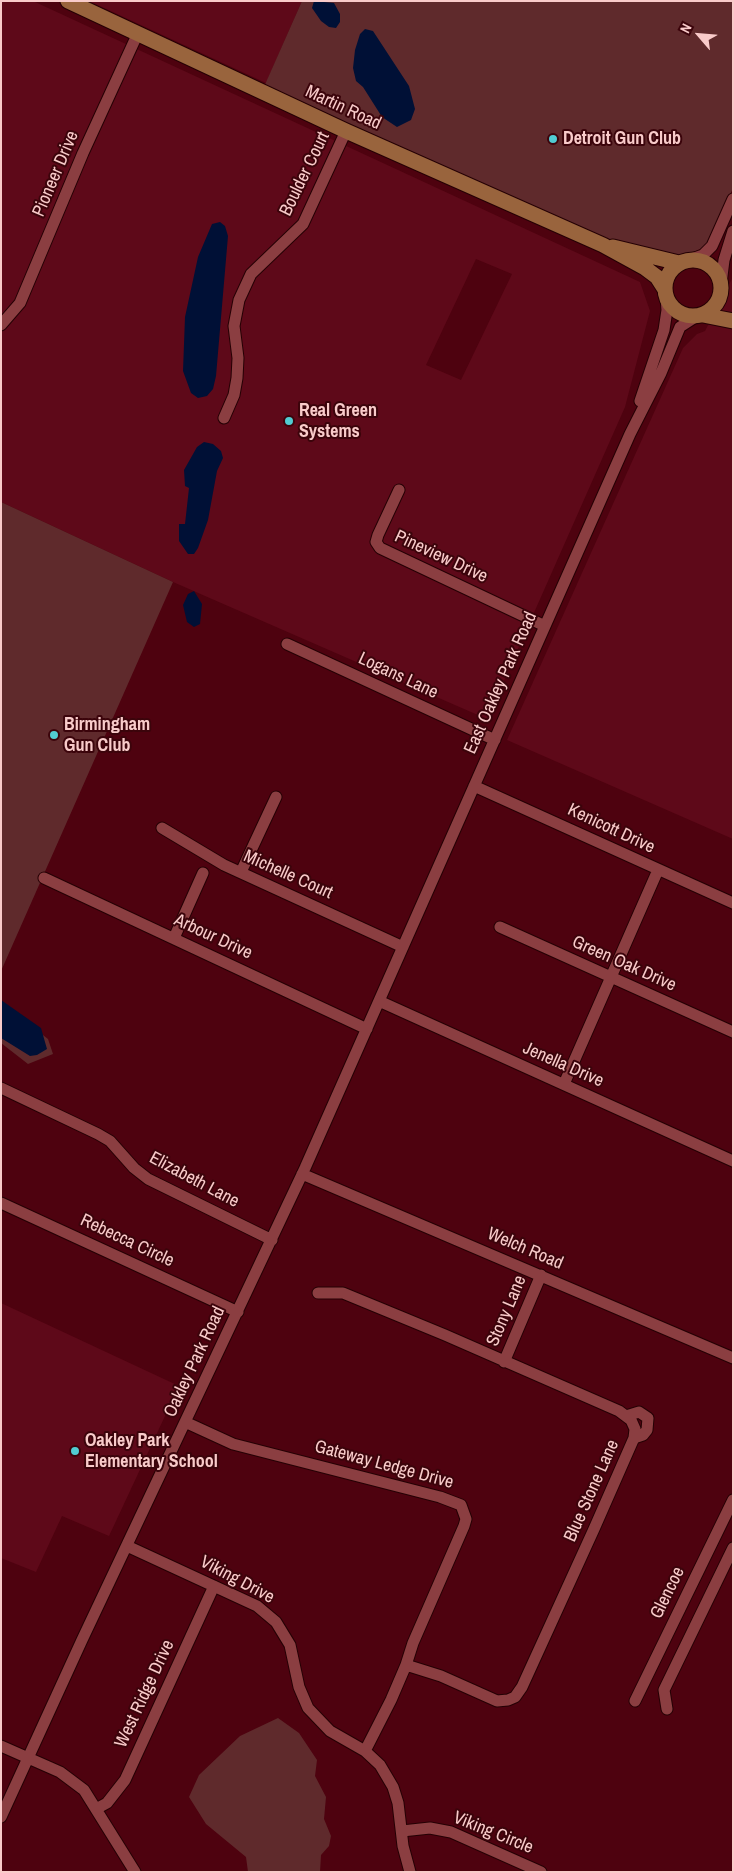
<!DOCTYPE html>
<html>
<head>
<meta charset="utf-8">
<style>
	body { margin:0 }
	#map { position:relative; width:734px; height:1873px; overflow:hidden; background:#4e020f; font-family:"Archivo Narrow",sans-serif }
	canvas { display:block }
	.frame { position:absolute; inset:0; border:2px solid #f9cbca; pointer-events:none }
	.north { position:absolute; left:674px; top:10px; width:50px; height:50px; -webkit-text-stroke:4px #3b040b; paint-order:stroke; rotate:297deg; font-size:14px; font-weight:700; line-height:20px; text-align:center; color:#f9cbca }
	.north::after { content:''; display:block; margin:auto; width:18px; height:22px; background:#f9cbca; clip-path:polygon(50% 0,100% 100%,50% 72%,0 100%) }
</style>
</head>
<body>
<div id="map">
<canvas width="734" height="1873"></canvas>
<div class="frame"></div>
<div class="north">N</div>
</div>
<script>
const ctx = document.querySelector('canvas').getContext('2d');
ctx.lineJoin = 'round';
function fill(path, color) {
  ctx.fillStyle = color;
  ctx.fill(path, 'evenodd');
}
function poly(rows) {
  const path = new Path2D();
  for (const r of rows) {
    if (r.length === 3) {
      path.moveTo(r[0] + r[2], r[1]);
      path.arc(r[0], r[1], r[2], 0, 2 * Math.PI);
      continue;
    }
    path.moveTo(r[0], r[1]);
    for (let i = 2; i < r.length; i += 2) path.lineTo(r[i], r[i + 1]);
  }
  return path;
}
function trace(path, color, width, dash) {
  ctx.strokeStyle = color;
  ctx.lineWidth = width;
  ctx.lineCap = dash ? 'butt' : 'round';
  ctx.setLineDash(dash || []);
  ctx.stroke(path);
}
function label(font, color, halo, rows, align = 'center') {
  ctx.font = font + ' "Archivo Narrow",sans-serif';
  ctx.lineWidth = 4;
  ctx.setLineDash([]);
  ctx.textBaseline = 'middle';
  ctx.strokeStyle = halo;
  ctx.fillStyle = color;
  for (const [text, x, y, turn = 0] of rows) {
    ctx.save();
    ctx.translate(x, y);
    ctx.rotate((+turn || 0) * Math.PI / 180);
    ctx.textAlign = isNaN(turn) ? turn : align;
    if (halo) ctx.strokeText(text, 0, 0);
    ctx.fillText(text, 0, 0);
    ctx.restore();
  }
}
const built = poly([
	[1,1,33,1,640,282,650,311,625,407,487,719,173,582,1,502],
	[476,259,512,274,461,380,426,365],
	[89,1,302,1,266,83],
	[733,277,733,839,507,740,683,348,697,334,705,331],
	[1,1303,179,1386,109,1536,62,1516,36,1572,1,1558]
]);
const green = poly([
	[302,1,733,1,733,188,707,246,679,258,607,244,263,89],
	[1,502,173,582,1,971],
	[1,1002,48,1039,53,1054,28,1064,1,1043],
	[278,1718,299,1733,317,1760,315,1776,326,1797,324,1819,331,1836,329,1846,321,1855,320,1872,248,1872,246,1857,206,1824,189,1797,199,1775,240,1736]
]);
const water = poly([
	[314,1,334,3,340,14,340,22,336,28,329,27,321,21,312,8],
	[365,29,373,31,409,86,415,109,411,120,397,127,382,117,363,87,356,81,353,68,355,50,360,34],
	[220,222,225,226,228,236,216,376,213,389,207,396,198,398,191,393,183,371,185,317,198,257,212,224],
	[204,442,213,444,221,451,223,458,217,471,208,520,198,548,194,554,188,554,179,541,179,524,185,524,189,488,185,486,184,470,197,447],
	[194,591,202,604,200,624,194,627,187,622,183,605,188,594],
	[1,1000,41,1028,47,1049,37,1055,30,1056,1,1038]
]);
const minor = poly([
	[689,260,703,255,712,246,733,199],
	[721,284,724,260,733,231],
	[1,325,20,303,83,153,138,33],
	[640,401,664,330,667,310,666,298],
	[224,418,234,395,237,378,238,358,234,326,239,300,251,274,303,224,346,131],
	[399,490,378,535,376,542,380,548,545,626],
	[287,644,495,740],
	[474,786,733,903],
	[162,828,224,865,403,947],
	[241,872,276,797],
	[44,878,367,1029],
	[500,927,733,1032],
	[174,938,203,873],
	[379,1001,733,1161],
	[564,1084,658,870],
	[1,1088,98,1134,110,1141,134,1168,148,1179,272,1240],
	[302,1174,733,1358],
	[1,1203,238,1312],
	[318,1293,343,1293,445,1335,619,1411,631,1420,635,1429,634,1438,594,1529,522,1687,515,1697,508,1700,497,1701,441,1676,406,1665],
	[504,1362,541,1275],
	[626,1416,639,1412,648,1418,647,1430,643,1435,634,1438],
	[185,1422,233,1444,440,1497,461,1505,466,1519,464,1526,413,1643,406,1665,391,1700,365,1751],
	[127,1546,257,1606,276,1622,290,1645,299,1687,308,1708,330,1731,365,1751,380,1765,393,1787,398,1803,403,1846,410,1872],
	[635,1701,733,1500],
	[667,1709,664,1690,733,1548],
	[1,1746,60,1772,84,1790,135,1872],
	[96,1809,107,1803,125,1780,214,1586],
	[1,1817,82,1640,305,1168,630,434,661,373,680,327,697,316],
	[402,1831,430,1828,451,1832,541,1872]
]);
const major = poly([
	[68,1,346,131,603,245,645,268,657,277,664,288],
	[613,247,679,263],
	[693,288,28],
	[703,315,733,321]
]);
const markers = [
	[553,139,5,"#51ccd2"],
	[289,421,5,"#51ccd2"],
	[54,735,5,"#51ccd2"],
	[75,1451,5,"#51ccd2"]
];
const streetNames = [
	["Martin Road",343,108,25],
	["Pioneer Drive",56,174,-67],
	["Boulder Court",305,174,-64],
	["Pineview Drive",441,557,25],
	["Logans Lane",398,676,25],
	["East Oakley Park Road",501,683,-66],
	["Kenicott Drive",611,829,25],
	["Michelle Court",288,875,24],
	["Arbour Drive",213,937,25],
	["Green Oak Drive",624,964,24],
	["Jenella Drive",563,1065,24],
	["Elizabeth Lane",194,1180,28],
	["Rebecca Circle",127,1241,25],
	["Welch Road",525,1249,23],
	["Stony Lane",507,1311,-67],
	["Oakley Park Road",195,1362,-65],
	["Gateway Ledge Drive",384,1465,15],
	["Blue Stone Lane",592,1491,-66],
	["Viking Drive",237,1580,28],
	["Glencoe",668,1593,-64],
	["West Ridge Drive",145,1694,-65],
	["Viking Circle",493,1833,22]
];
const poiNames = [
	["Detroit Gun Club",563,139],
	["Real Green",299,411],
	["Systems",299,432],
	["Birmingham",64,725],
	["Gun Club",64,746],
	["Oakley Park",85,1441],
	["Elementary School",85,1462]
];
fill(built, '#5e0919');
fill(green, '#5f2a2c');
fill(water, '#001036');
trace(minor, '#250104', 13);
trace(major, '#250104', 17);
trace(minor, '#8b3e41', 11);
trace(major, '#99643d', 15);
for (const [x, y, r, color] of markers) {
  const dot = new Path2D();
  dot.arc(x, y, r, 0, 2 * Math.PI);
  ctx.fillStyle = color;
  ctx.fill(dot);
  trace(dot, '#3b040b', 2);
}
label('18px', '#f9cbca', '#3b040b', streetNames);
label('bold 18px', '#f9cbca', '#3b040b', poiNames, 'left');
</script>
</body>
</html>
